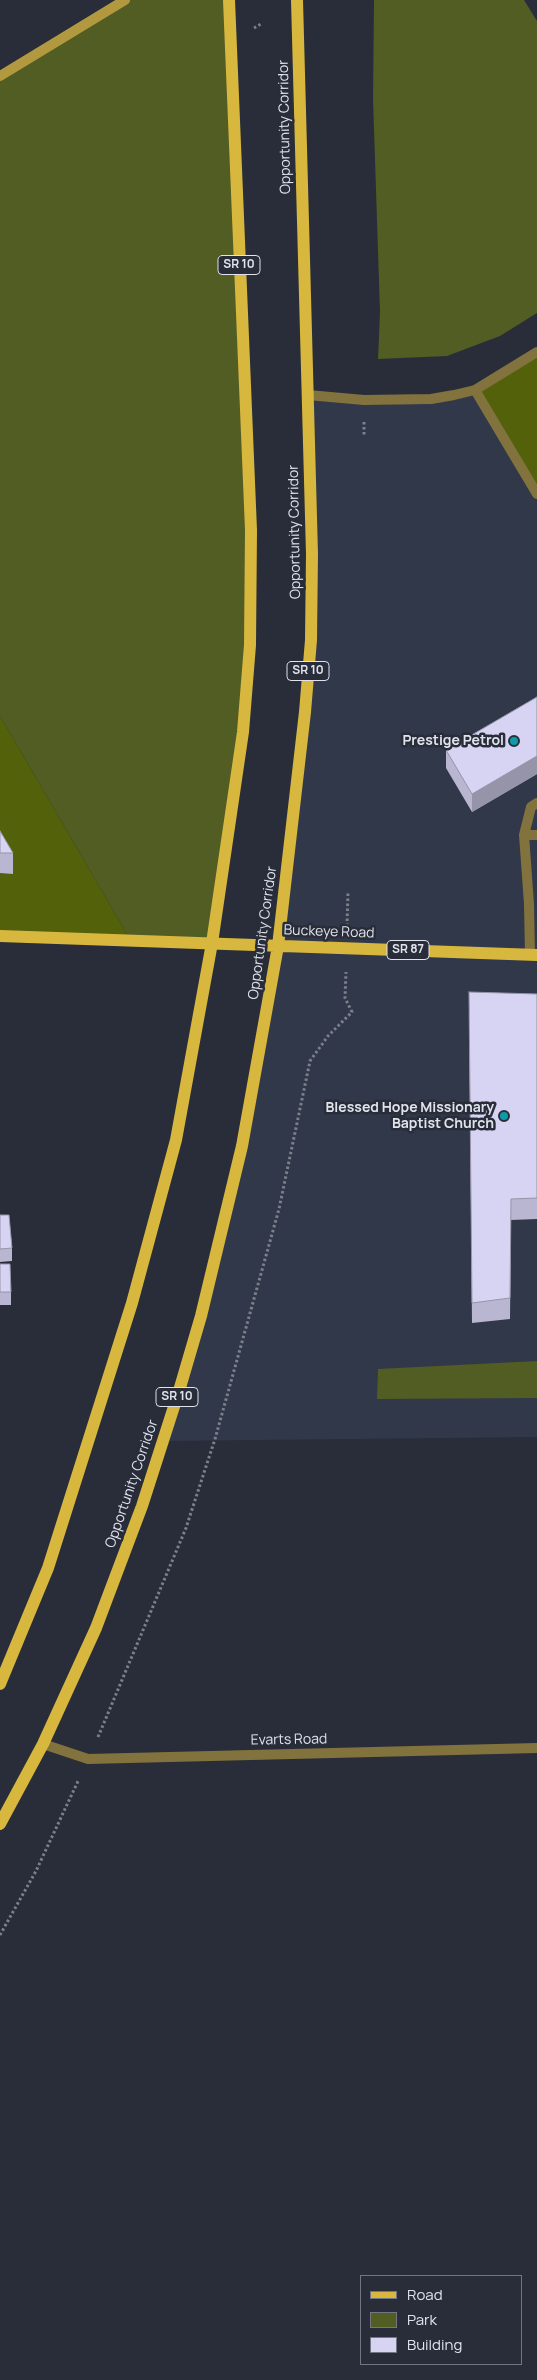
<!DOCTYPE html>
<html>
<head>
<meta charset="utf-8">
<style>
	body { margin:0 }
	#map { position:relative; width:537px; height:2380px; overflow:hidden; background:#282d39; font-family:Manrope,sans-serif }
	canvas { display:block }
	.legend { position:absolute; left:360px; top:2275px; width:162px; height:90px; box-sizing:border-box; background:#282d39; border:1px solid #727681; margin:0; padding:6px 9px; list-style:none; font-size:15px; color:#e0e3ec }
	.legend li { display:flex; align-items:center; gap:10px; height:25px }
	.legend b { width:25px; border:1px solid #727681 }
</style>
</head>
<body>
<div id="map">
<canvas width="537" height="2380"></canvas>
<ul class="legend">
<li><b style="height:6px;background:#d8b73e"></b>Road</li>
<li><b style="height:14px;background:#515d22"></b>Park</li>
<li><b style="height:14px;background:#d6d4f2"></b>Building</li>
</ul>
</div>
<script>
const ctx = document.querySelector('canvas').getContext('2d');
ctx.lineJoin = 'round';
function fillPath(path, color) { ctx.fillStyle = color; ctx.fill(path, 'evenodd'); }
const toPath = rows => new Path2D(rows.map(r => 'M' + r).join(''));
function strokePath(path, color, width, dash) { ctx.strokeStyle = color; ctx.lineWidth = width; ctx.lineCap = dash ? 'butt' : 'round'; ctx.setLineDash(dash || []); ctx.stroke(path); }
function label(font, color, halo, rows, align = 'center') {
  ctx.font = font + ' Manrope,sans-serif'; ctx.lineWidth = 5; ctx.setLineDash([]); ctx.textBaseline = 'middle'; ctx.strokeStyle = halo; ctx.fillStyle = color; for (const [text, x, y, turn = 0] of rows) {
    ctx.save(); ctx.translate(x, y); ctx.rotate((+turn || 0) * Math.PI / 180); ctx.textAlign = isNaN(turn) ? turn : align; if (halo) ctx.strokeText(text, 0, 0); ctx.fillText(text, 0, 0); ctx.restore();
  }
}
fillPath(toPath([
	[475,390,537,494,537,1437,163,1441,179,1391,261,1050,305,712,308,395,364,400]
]), '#31384a');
fillPath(toPath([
	[125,0,229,0,250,645,212,943,131,941,0,716,0,76],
	[374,0,524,0,537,21,537,313,500,336,447,356,378,359,380,312,373,99],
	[537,1361,537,1398,377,1399,378,1369]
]), '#515d22');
fillPath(toPath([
	[537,352,537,494,475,390],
	[0,716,131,941,0,936]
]), '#53610b');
strokePath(toPath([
	[254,28,261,24],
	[364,422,364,437],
	[347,926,348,892],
	[98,1737,186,1528,215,1439,279,1209,310,1061,328,1036,352,1012,345,998,346,972],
	[0,1935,36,1871,79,1779]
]), '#7c808a', 3, [2.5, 2.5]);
strokePath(toPath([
	[524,835,537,835],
	[530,955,529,904,524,835,531,807,537,803]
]), '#82733e', 10);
strokePath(toPath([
	[475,390,537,494],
	[308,395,364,400,431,399,454,395,475,390,537,352],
	[43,1744,88,1759,537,1748]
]), '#82733e', 10);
strokePath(toPath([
	[0,76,125,0]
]), '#b29940', 10);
strokePath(toPath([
	[0,936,537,955],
	[0,1684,48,1568,132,1303,176,1140,212,943,243,732,250,645,251,530,229,0],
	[0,1824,43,1744,96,1628,142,1506,179,1391,201,1316,242,1146,278,946,305,712,311,640,312,554,297,0]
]), '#d8b73e', 12);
fillPath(toPath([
	[537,697,537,774,472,812,446,768,446,750],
	[0,831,13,853,13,874,0,873],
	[537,994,537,1219,511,1220,510,1319,472,1323,469,1012],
	[0,1215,12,1248,12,1261,0,1262],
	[0,1264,11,1292,11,1305,0,1305]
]), '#b8b6d0');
fillPath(toPath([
	[537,756,537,774,472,812,472,794]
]), '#9694a9');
const building = toPath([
	[537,697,537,756,472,794,446,750,537,697],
	[0,831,13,853,0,853,0,831],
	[469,992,537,994,537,1198,511,1199,510,1298,472,1303,469,992],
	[0,1215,9,1215,12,1248,0,1249,0,1215],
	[0,1264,10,1264,11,1292,0,1292,0,1264]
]);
fillPath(building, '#d6d4f2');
strokePath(building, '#9694a9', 1);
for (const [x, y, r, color] of [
	[514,741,5,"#0f9aa8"],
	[504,1116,5,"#0f9aa8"]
]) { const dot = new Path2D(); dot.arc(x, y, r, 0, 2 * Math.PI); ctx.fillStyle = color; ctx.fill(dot); strokePath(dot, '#282d39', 2); }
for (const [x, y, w] of [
	[239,265,42],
	[308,671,42],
	[408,950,42],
	[177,1397,42]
]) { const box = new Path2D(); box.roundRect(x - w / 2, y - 9.5, w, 19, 4); ctx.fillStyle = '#282d39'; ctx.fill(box); strokePath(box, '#e0e3ec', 1); }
label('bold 12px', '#e0e3ec', null, [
	["SR 10",239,265],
	["SR 10",308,671],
	["SR 87",408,950],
	["SR 10",177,1397]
]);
label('14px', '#e0e3ec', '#282d39', [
	["Opportunity Corridor",285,127,-91],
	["Opportunity Corridor",295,532,-91],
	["Buckeye Road",329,932,2],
	["Opportunity Corridor",263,933,-82],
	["Opportunity Corridor",132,1484,-71],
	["Evarts Road",289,1740,-1]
]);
label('bold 14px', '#e0e3ec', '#282d39', [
	["Prestige Petrol",504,741],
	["Blessed Hope Missionary",494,1108],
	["Baptist Church",494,1124]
], 'right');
</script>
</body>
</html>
